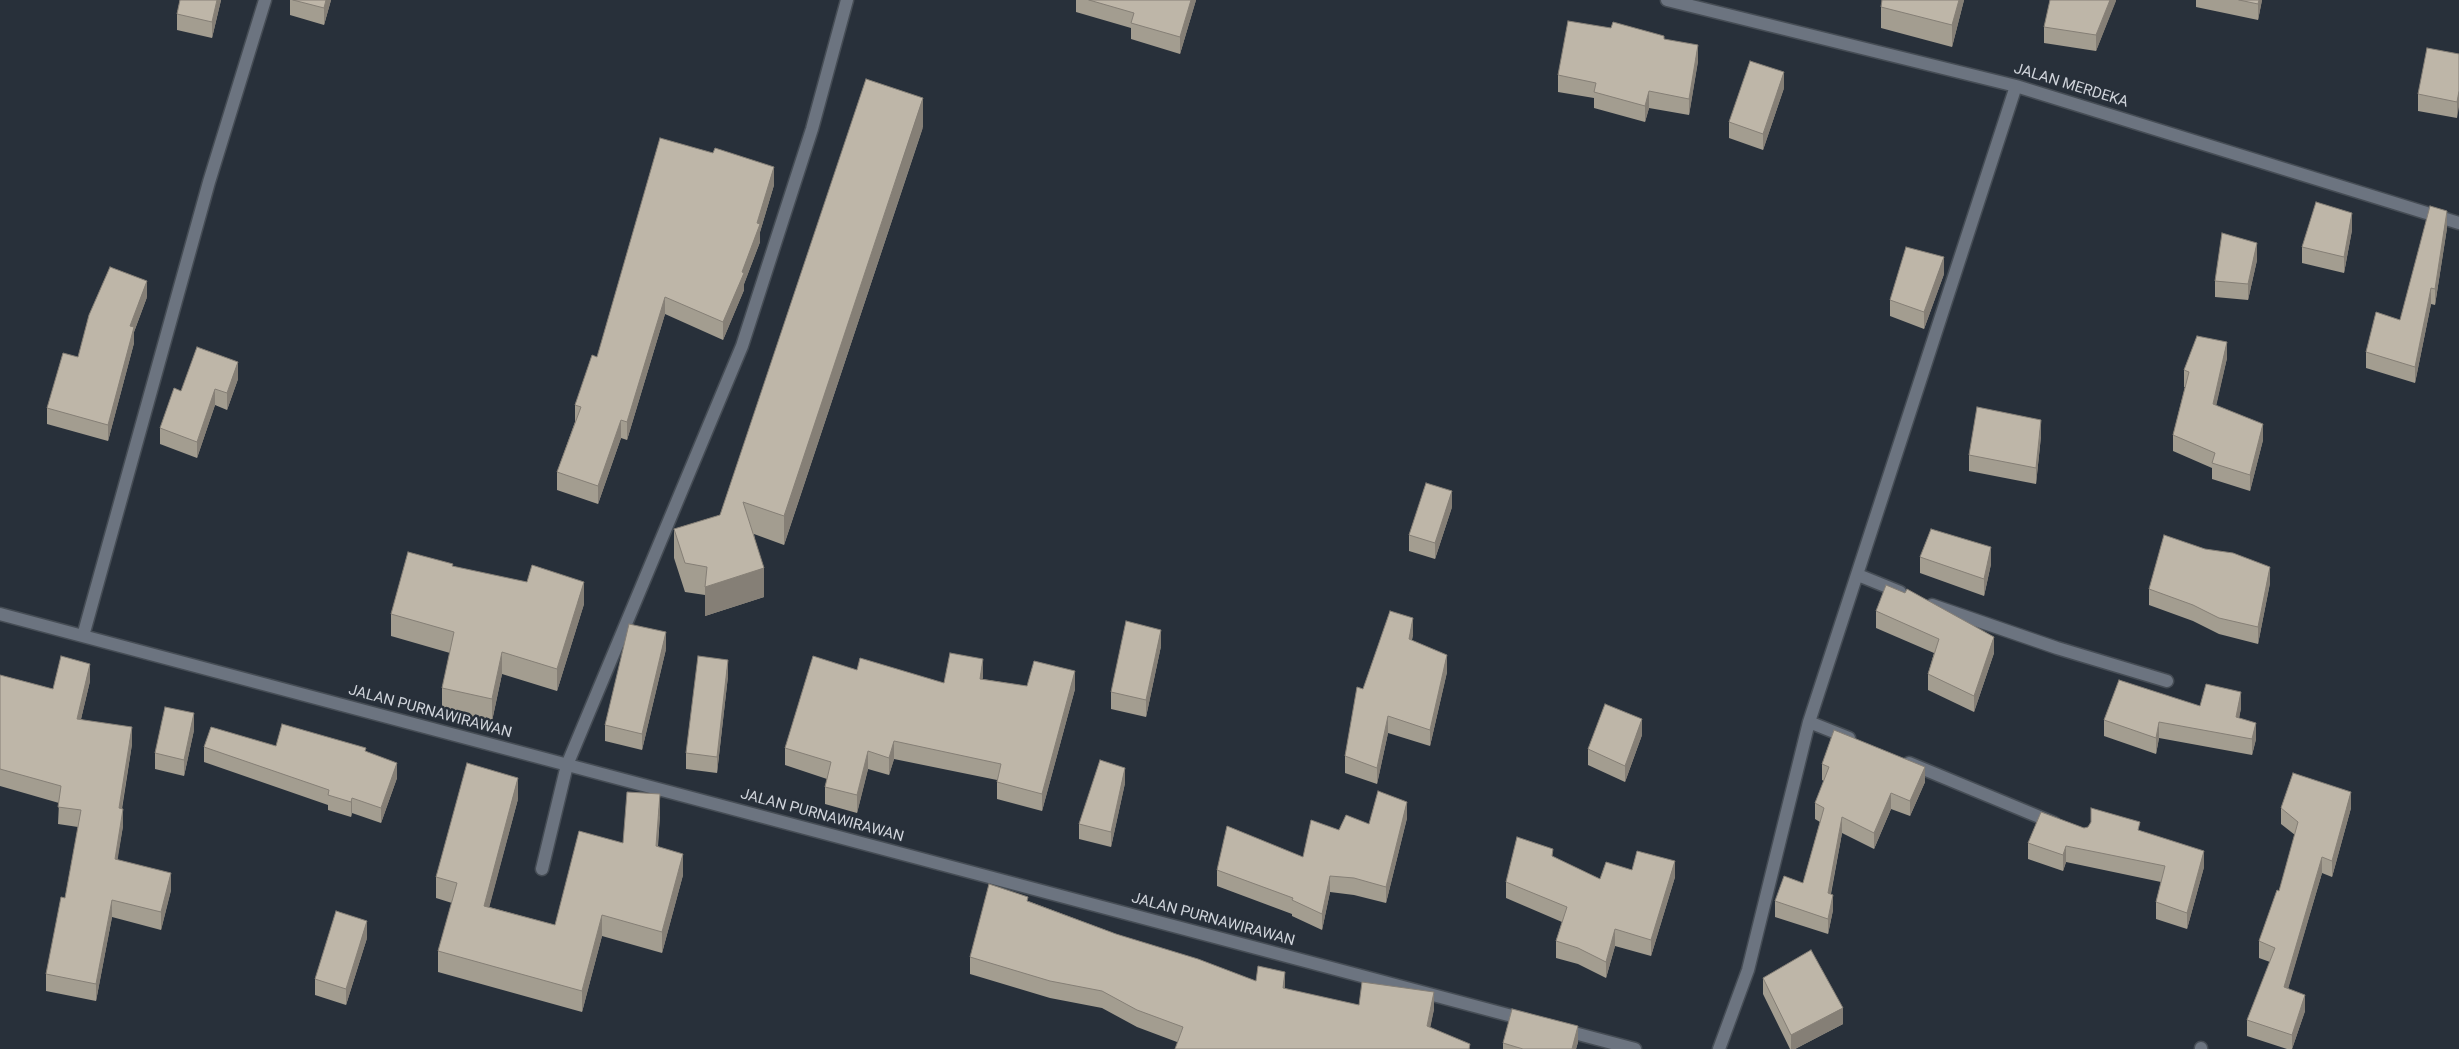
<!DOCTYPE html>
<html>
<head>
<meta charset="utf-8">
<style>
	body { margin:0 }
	canvas { display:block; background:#28303a }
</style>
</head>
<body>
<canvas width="2459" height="1049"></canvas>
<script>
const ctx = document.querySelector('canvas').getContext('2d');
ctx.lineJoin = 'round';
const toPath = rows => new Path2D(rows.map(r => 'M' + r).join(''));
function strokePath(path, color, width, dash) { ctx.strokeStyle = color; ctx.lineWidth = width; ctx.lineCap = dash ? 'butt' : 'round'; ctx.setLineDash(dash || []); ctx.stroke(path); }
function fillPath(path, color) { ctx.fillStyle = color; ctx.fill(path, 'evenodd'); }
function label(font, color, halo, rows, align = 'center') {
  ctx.font = font + ' Roboto,sans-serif'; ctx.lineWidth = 5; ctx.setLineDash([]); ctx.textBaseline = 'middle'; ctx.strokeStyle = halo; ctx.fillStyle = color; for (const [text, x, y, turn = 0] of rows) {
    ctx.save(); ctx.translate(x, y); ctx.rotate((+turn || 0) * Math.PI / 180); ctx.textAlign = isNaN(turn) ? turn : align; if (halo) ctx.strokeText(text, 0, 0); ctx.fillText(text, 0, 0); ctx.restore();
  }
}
const minor = toPath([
	[1667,0,2016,86,2459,223],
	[1858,575,1900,592],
	[1932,605,2057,648,2167,681],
	[0,614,1527,1020],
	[83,636,209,182,265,0],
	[1809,722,1849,738],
	[1909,763,2054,823],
	[542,869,567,765,742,346,812,129,847,0],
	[1563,1030,1635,1049],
	[1719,1049,1748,970,1809,722,2016,86],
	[2201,1049,2201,1048]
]);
strokePath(minor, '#464d55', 15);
strokePath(minor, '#6c7480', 12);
fillPath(toPath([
	[180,0,221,0,212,38,177,30,177,14],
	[290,0,331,0,324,25,290,15],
	[1076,0,1196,0,1180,54,1131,39,1131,28,1076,12],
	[1964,0,1952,47,1881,28,1881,7],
	[2116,0,2096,51,2044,43,2044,27],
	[2196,0,2262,0,2258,20,2196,7],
	[1664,39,1698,61,1689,115,1649,108,1645,122,1594,108,1594,98,1558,92,1558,75],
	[2459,54,2457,118,2418,111,2418,94],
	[1784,88,1763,150,1729,138,1729,122],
	[923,127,784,545,754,534,764,597,705,616,705,595,685,592,674,558,674,529,720,515],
	[713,153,774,185,760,232,760,242,744,284,744,290,723,340,665,314,627,440,621,438,598,504,557,490,557,472,575,422,575,405,597,357],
	[2447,228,2435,305,2431,304,2415,383,2366,368,2366,352,2400,320],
	[2352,230,2344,273,2302,263,2302,247],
	[2257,260,2248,300,2215,297,2215,281],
	[1944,274,1924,329,1890,316,1890,300],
	[147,297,134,332,134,343,108,441,47,424,47,408,78,357],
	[2227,358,2216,405,2263,440,2250,491,2212,479,2212,468,2173,451,2173,435,2185,387,2184,387,2184,370],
	[238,379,227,410,215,405,197,458,160,444,160,428,181,391],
	[2041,436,2036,484,1969,471,1969,455],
	[1452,507,1435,559,1409,551,1409,535],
	[1920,557,1991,564,1984,596,1920,573],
	[453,566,584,604,557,691,502,674,492,721,442,710,442,688,450,653,391,636,391,614],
	[2270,583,2258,644,2219,634,2193,621,2149,605,2149,589],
	[1876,611,1994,653,1974,712,1928,690,1928,674,1934,653,1876,628],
	[1413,634,1412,640,1447,672,1430,746,1388,733,1377,784,1345,773,1345,756,1363,689],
	[1161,646,1146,717,1111,709,1111,692],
	[666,649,642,750,605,741,605,725],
	[857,670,944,683,983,677,982,679,1027,686,1075,689,1042,811,997,799,997,780,894,759,889,775,868,769,857,813,825,804,825,787,827,779,785,765,785,748],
	[0,675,53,689,90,681,81,719,132,744,122,809,123,826,117,860,171,890,161,930,112,917,96,1001,46,991,46,974,65,898,78,827,58,824,59,803,0,786],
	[728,676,717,773,686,769,686,753],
	[2200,706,2241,708,2239,718,2256,739,2252,755,2159,738,2156,754,2104,736,2104,720],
	[194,730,184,776,155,769,155,753],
	[1642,735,1625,782,1588,765,1588,749],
	[276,746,366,751,397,778,381,823,352,813,351,817,328,810,328,805,204,762,204,747],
	[1822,764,1925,782,1910,816,1891,809,1874,849,1842,833,1831,894,1833,910,1828,934,1775,917,1775,901,1803,883,1820,822,1815,819,1815,803,1824,781,1822,780],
	[1125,783,1111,847,1079,839,1079,824],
	[518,799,489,907,555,925,660,815,658,846,683,875,662,953,602,936,582,1012,438,972,438,951,452,903,436,898,436,877],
	[2281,808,2351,808,2332,877,2322,873,2288,988,2305,1011,2292,1049,2287,1049,2247,1036,2247,1020,2270,962,2259,958,2259,941,2279,891,2295,835,2281,824],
	[1407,818,1386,903,1354,895,1330,892,1322,930,1292,916,1292,914,1217,886,1217,870,1303,857,1339,830],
	[2084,828,2140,831,2204,867,2187,929,2156,919,2156,902,2161,882,2066,862,2063,871,2028,859,2028,843],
	[1553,857,1600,879,1632,870,1675,877,1651,956,1615,946,1606,978,1578,964,1556,958,1556,941,1562,922,1506,898,1506,882],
	[1028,901,1116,934,1256,981,1285,989,1359,1005,1434,1009,1430,1027,1470,1049,1177,1042,1137,1027,1102,1008,1050,998,970,974,970,957],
	[367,938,346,1005,315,995,315,979],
	[1763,978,1843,1024,1795,1049,1790,1049,1763,994],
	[1578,1042,1576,1049,1503,1049,1503,1043]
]), '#a39d90');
fillPath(toPath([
	[217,0,221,0,212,38,212,22],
	[326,0,331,0,324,25,324,8],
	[1191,0,1196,0,1180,54,1180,37],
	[1959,0,1964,0,1952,47,1952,25],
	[2110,0,2116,0,2116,1,2096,51,2096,35],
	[2259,0,2262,0,2258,20,2258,4],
	[1698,45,1698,61,1689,115,1689,99],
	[1784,72,1784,88,1763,150,1763,134],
	[1649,91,1649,108,1645,122,1645,106],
	[2459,91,2459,107,2457,118,2457,102],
	[923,98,923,127,784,545,784,516],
	[774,167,774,185,760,232,760,242,744,284,744,290,723,340,723,322,742,272],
	[2447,211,2447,228,2435,305,2435,289],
	[2352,213,2352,230,2344,273,2344,257],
	[2257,243,2257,260,2248,300,2248,284],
	[1944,257,1944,274,1924,329,1924,312],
	[147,281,147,297,134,332,134,343,108,441,108,425,130,326],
	[2431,288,2431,304,2415,383,2415,367],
	[665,297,665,314,627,440,627,422],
	[2227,342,2227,358,2213,420,2213,404],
	[238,362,238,379,227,410,227,393],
	[215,389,215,405,197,458,197,442],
	[621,420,621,438,598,504,598,486],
	[2041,420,2041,436,2036,484,2036,468],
	[2263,424,2263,440,2250,491,2250,475],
	[1452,491,1452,507,1435,559,1435,543],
	[1991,547,1991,564,1984,596,1984,579],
	[2270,567,2270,583,2258,644,2258,627],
	[764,568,764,597,705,616,705,587],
	[584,582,584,604,557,691,557,669],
	[1413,618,1413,634,1409,655,1409,639],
	[1161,630,1161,646,1146,717,1146,700],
	[666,632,666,649,642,750,642,734],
	[1994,637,1994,653,1974,712,1974,696],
	[502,652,502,674,492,721,492,699],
	[1447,655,1447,672,1430,746,1430,730],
	[983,659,983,677,980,696,980,679],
	[728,660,728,676,717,773,717,757],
	[90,664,90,681,77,736,77,719],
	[1075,671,1075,689,1042,811,1042,794],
	[2241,692,2241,708,2236,733,2236,717],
	[194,713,194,730,184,776,184,760],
	[1388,716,1388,733,1377,784,1377,768],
	[1642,719,1642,735,1625,782,1625,766],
	[2159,722,2159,738,2156,754,2156,738],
	[2256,723,2256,739,2252,755,2252,739],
	[132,727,132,744,119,825,119,808],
	[894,741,894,759,889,775,889,758],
	[868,751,868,769,857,813,857,795],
	[397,763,397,778,381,823,381,808],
	[1925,767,1925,782,1910,816,1910,801],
	[1125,768,1125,783,1111,847,1111,832],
	[518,778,518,799,484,927,484,906],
	[2351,792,2351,808,2332,877,2332,861],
	[1891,793,1891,809,1874,849,1874,833],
	[660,794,660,815,656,867,656,846],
	[352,798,352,813,351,817,351,802],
	[1407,802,1407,818,1386,903,1386,887],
	[123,809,123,826,115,876,115,859],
	[1842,817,1842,833,1828,908,1828,893],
	[2066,846,2066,862,2063,871,2063,855],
	[2204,851,2204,867,2187,929,2187,913],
	[683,854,683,875,662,953,662,932],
	[2322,857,2322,873,2284,1003,2284,987],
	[1675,861,1675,877,1651,956,1651,940],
	[171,873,171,890,161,930,161,912],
	[1330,876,1330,892,1322,930,1322,914],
	[1833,895,1833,910,1828,934,1828,919],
	[112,900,112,917,96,1001,96,984],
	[602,915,602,936,582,1012,582,991],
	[367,921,367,938,346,1005,346,989],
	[1615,929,1615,946,1606,978,1606,962],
	[1285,972,1285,989,1283,988],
	[1434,992,1434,1009,1427,1044,1427,1026],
	[2305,995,2305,1011,2292,1049,2292,1035],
	[1843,1008,1843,1024,1795,1049,1791,1049,1791,1035],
	[1578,1026,1578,1042,1576,1049,1572,1049]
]), '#857f76');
const building = toPath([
	[180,0,217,0,212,22,177,14,180,0],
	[293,0,326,0,324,8,293,0],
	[1089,0,1191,0,1180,37,1131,23,1134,13,1089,0],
	[1882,0,1959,0,1952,25,1881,7,1882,0],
	[2050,0,2110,0,2096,35,2044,27,2050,0],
	[2239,0,2259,0,2258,4,2239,0],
	[1568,21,1611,28,1613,22,1664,36,1664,39,1698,45,1689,99,1649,91,1645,106,1594,92,1596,83,1558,75,1568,21],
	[2427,48,2459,54,2459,91,2457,102,2418,94,2427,48],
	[1750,61,1784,72,1763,134,1729,122,1750,61],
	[866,79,923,98,784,516,743,502,764,568,705,587,707,567,685,563,674,529,720,515,866,79],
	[660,138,713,153,715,148,774,167,757,223,760,224,742,272,744,273,723,322,665,297,627,422,621,420,598,486,557,472,581,407,575,405,592,355,597,357,660,138],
	[2316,202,2352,213,2344,257,2302,247,2316,202],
	[2430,206,2447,211,2435,289,2431,288,2415,367,2366,352,2376,312,2400,320,2430,206],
	[2222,233,2257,243,2248,284,2215,281,2222,233],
	[1906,247,1944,257,1924,312,1890,300,1906,247],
	[110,267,147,281,130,326,134,327,108,425,47,408,63,353,78,357,89,315,110,267],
	[2197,336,2227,342,2213,404,2263,424,2250,475,2212,463,2215,453,2173,435,2189,372,2184,370,2197,336],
	[197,347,238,362,227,393,215,389,197,442,160,428,174,388,181,391,197,347],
	[1977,407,2041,420,2036,468,1969,455,1977,407],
	[1426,483,1452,491,1435,543,1409,535,1426,483],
	[1931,529,1991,547,1984,579,1920,557,1931,529],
	[2164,535,2205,549,2233,553,2270,567,2258,627,2219,618,2193,605,2149,589,2164,535],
	[408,552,453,564,452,566,527,582,532,565,584,582,557,669,502,652,492,699,442,688,454,632,391,614,408,552],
	[1886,585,1905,593,1907,589,1994,637,1974,696,1928,674,1939,639,1876,611,1886,585],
	[1390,611,1413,618,1409,639,1447,655,1430,730,1388,716,1377,768,1345,756,1357,687,1363,689,1390,611],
	[1126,621,1161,630,1146,700,1111,692,1126,621],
	[629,624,666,632,642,734,605,725,629,624],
	[950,653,983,659,980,679,1027,686,1034,661,1075,671,1042,794,997,782,1001,764,894,741,889,758,868,751,857,795,825,787,831,762,785,748,813,656,857,670,860,658,944,683,950,653],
	[61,656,90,664,77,719,132,727,119,808,123,809,115,859,171,873,161,912,112,900,96,984,46,974,61,897,65,898,81,810,58,807,61,786,0,769,0,675,53,689,61,656],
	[698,656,728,660,717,757,686,753,698,656],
	[2119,680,2200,706,2206,684,2241,692,2236,717,2256,723,2252,739,2159,722,2156,738,2104,720,2119,680],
	[1605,704,1642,719,1625,766,1588,749,1605,704],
	[165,707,194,713,184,760,155,753,165,707],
	[282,724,366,748,365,751,397,763,381,808,352,798,351,802,328,795,329,790,204,747,211,727,276,746,282,724],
	[1834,730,1925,767,1910,801,1891,793,1874,833,1842,817,1828,893,1833,895,1828,919,1775,901,1784,876,1803,883,1824,808,1815,803,1829,767,1822,764,1834,730],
	[1100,760,1125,768,1111,832,1079,824,1100,760],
	[467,763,518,778,484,906,555,925,579,831,623,843,627,792,660,794,656,846,683,854,662,932,602,915,582,991,438,951,457,883,436,877,467,763],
	[2293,773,2351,792,2332,861,2322,857,2284,987,2305,995,2292,1035,2247,1020,2275,948,2259,941,2277,890,2279,891,2298,822,2281,808,2293,773],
	[1378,791,1407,802,1386,887,1354,878,1330,876,1322,914,1292,900,1293,898,1217,870,1227,826,1303,857,1311,820,1339,830,1346,815,1369,824,1378,791],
	[2091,808,2140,822,2138,830,2204,851,2187,913,2156,902,2165,866,2066,846,2063,855,2028,843,2041,812,2084,828,2088,827,2091,822,2091,808],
	[1517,837,1553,849,1552,856,1600,879,1606,862,1632,870,1637,851,1675,861,1651,940,1615,929,1606,962,1578,948,1556,941,1567,907,1506,882,1517,837],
	[989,884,1028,897,1027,901,1116,934,1198,959,1256,981,1258,966,1285,972,1283,988,1359,1005,1362,982,1434,992,1427,1026,1470,1044,1469,1049,1175,1049,1183,1027,1137,1010,1102,991,1050,981,970,957,989,884],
	[336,911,367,921,346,989,315,979,336,911],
	[1811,950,1843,1008,1791,1035,1763,978,1811,950],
	[1512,1009,1578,1026,1572,1049,1523,1049,1503,1043,1512,1009]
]);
fillPath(building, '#beb6a8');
strokePath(building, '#857f76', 1);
label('15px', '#d0d4db', '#28303a', [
	["JALAN MERDEKA",2071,86,17],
	["JALAN PURNAWIRAWAN",430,712,15],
	["JALAN PURNAWIRAWAN",822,816,15],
	["JALAN PURNAWIRAWAN",1213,920,15]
]);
</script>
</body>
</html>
